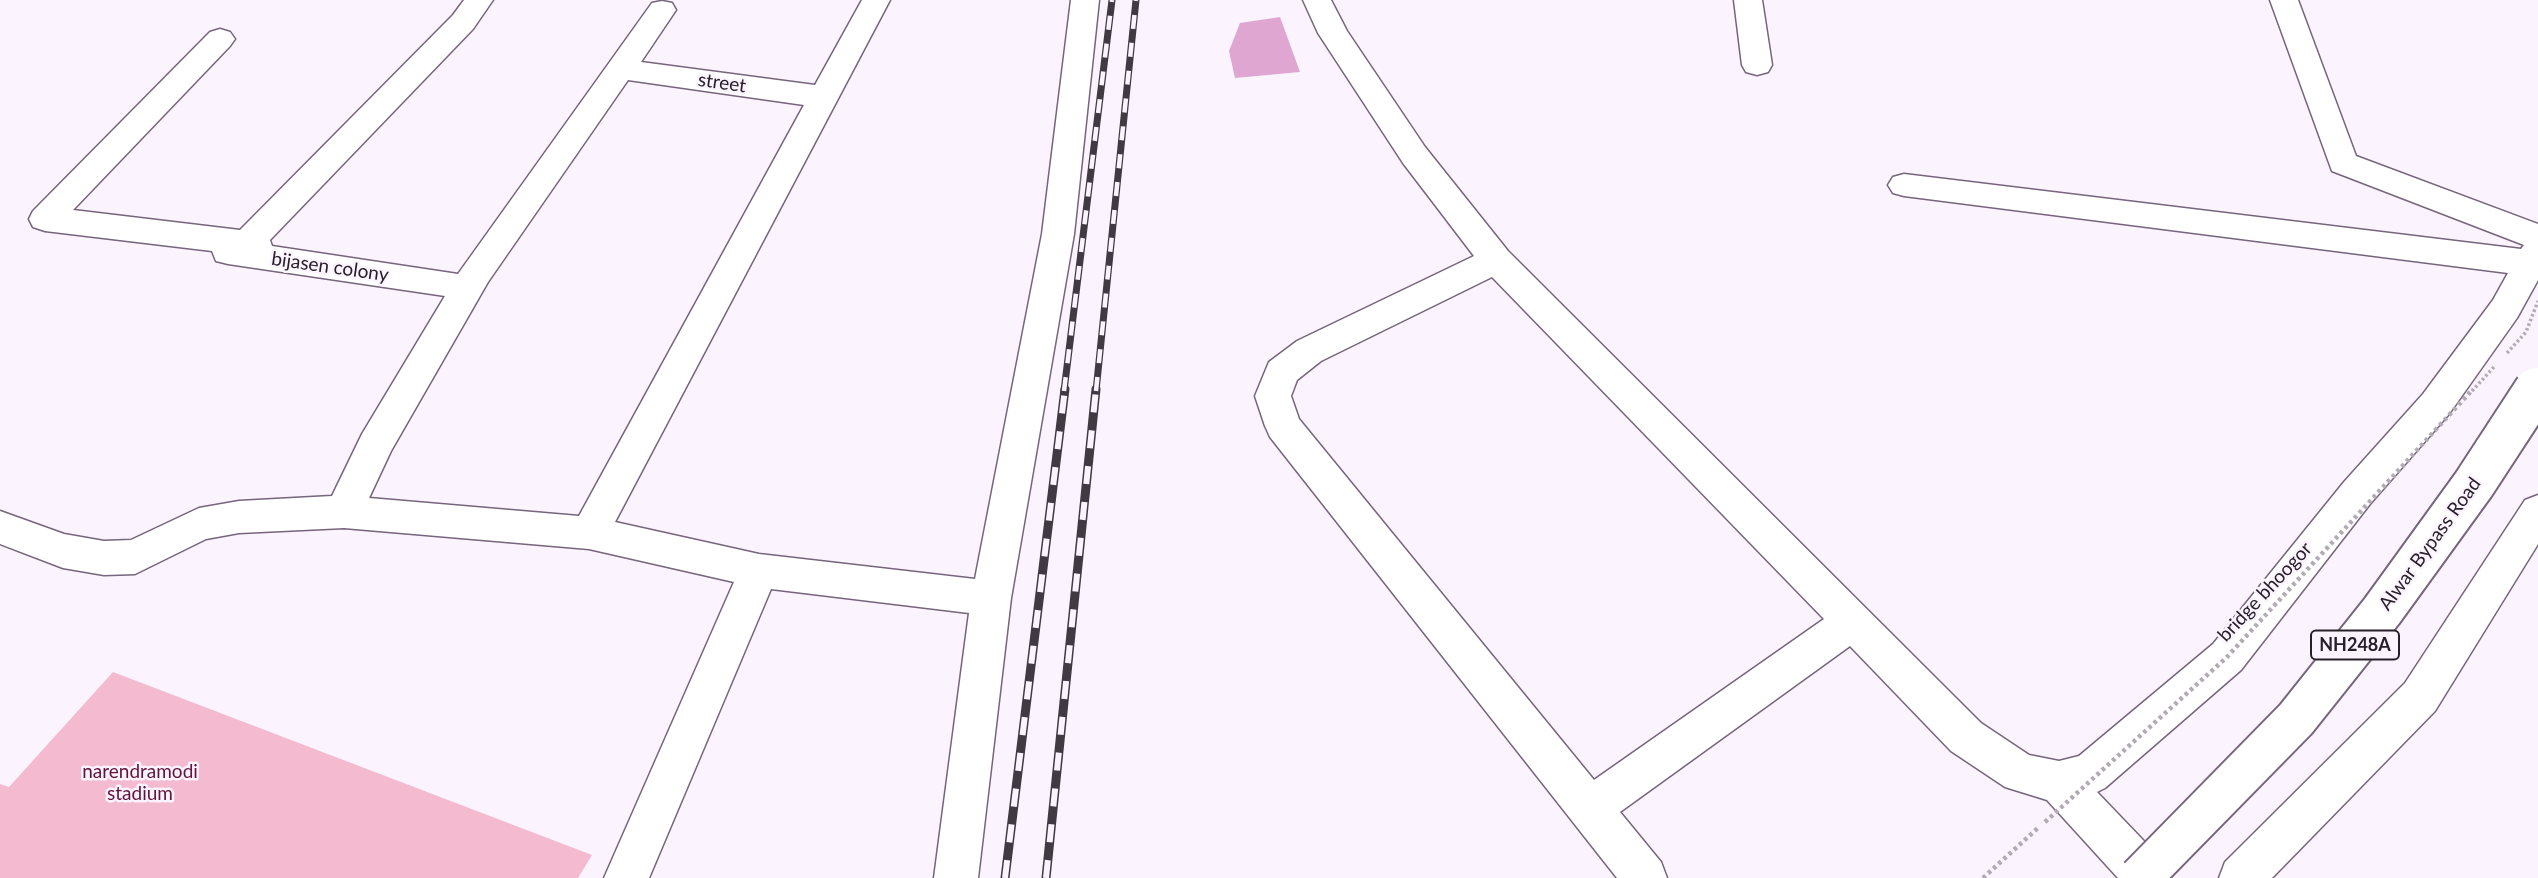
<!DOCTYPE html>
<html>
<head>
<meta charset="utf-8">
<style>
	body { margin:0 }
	canvas { display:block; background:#fbf3fd }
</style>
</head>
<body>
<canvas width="2538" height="878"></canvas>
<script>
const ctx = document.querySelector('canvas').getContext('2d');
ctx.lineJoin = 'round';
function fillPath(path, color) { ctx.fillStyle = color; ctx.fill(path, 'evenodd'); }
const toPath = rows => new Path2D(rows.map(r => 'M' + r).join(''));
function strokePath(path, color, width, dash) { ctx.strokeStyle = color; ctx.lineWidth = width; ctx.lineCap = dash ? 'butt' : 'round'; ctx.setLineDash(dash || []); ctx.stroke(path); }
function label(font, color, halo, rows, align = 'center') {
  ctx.font = font + ' Lato,sans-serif'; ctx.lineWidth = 5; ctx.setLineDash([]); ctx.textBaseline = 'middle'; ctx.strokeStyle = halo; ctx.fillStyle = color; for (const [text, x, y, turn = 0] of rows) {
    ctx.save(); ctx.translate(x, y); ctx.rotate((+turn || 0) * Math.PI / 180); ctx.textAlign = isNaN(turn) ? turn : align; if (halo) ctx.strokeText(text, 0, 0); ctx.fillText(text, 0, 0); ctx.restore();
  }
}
fillPath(toPath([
	[113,672,592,855,578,878,0,878,0,784,9,787]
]), '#f3bad0');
fillPath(toPath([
	[1280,17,1300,72,1235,78,1229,51,1240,23]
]), '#e0a6d2');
const street = toPath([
	[464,0,493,0,473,29,270,240,272,246,458,274,652,3,662,1,672,3,676,10,641,62,815,85,862,0,890,0,615,522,759,554,975,579,1042,234,1071,0,1099,0,1074,234,1011,598,978,878,934,878,969,613,771,589,649,878,604,878,734,582,589,549,344,528,239,533,206,539,135,574,104,575,63,568,0,544,0,511,64,534,104,541,131,540,199,508,239,501,332,496,362,434,445,296,228,264,216,261,212,251,45,231,33,227,29,219,33,211,210,32,220,29,230,32,235,39,230,46,73,210,240,230,453,15,464,0],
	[628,80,804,105,579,516,369,498,391,451,488,282,628,80],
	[1303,0,1331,0,1347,31,1425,147,1508,251,1981,723,2029,755,2059,761,2079,756,2213,644,2344,482,2423,394,2493,300,2508,273,1904,196,1893,193,1888,185,1893,177,1904,174,2521,249,2524,245,2332,171,2270,0,2298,0,2356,156,2538,224,2538,280,2517,318,2449,414,2370,504,2241,670,2105,788,2097,792,2164,862,2170,878,2118,878,2047,800,2005,787,1951,751,1850,646,1620,812,1661,862,1667,878,1617,878,1270,437,1265,426,1255,396,1269,362,1297,341,1474,256,1403,163,1318,33,1303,0],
	[1492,277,1824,619,1594,780,1299,419,1291,396,1297,380,1321,361,1492,277],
	[1734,0,1762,0,1772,65,1768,72,1757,75,1746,72,1742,65,1734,0],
	[2538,495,2538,544,2435,711,2272,878,2219,878,2225,862,2405,683,2525,500,2538,495]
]);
strokePath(street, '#76657c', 3);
strokePath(toPath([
	[1983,878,2039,827]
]), '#b2abb4', 4.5, [3.5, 3.5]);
fillPath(street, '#fff');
const railFar1 = toPath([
	[1064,391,1112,0],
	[1096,391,1136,0]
]);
const rail = toPath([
	[1005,878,1065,389],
	[1046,878,1096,389]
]);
strokePath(railFar1, '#413a43', 7);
strokePath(rail, '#413a43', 9);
strokePath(railFar1, '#fbf3fd', 4.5, [14]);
strokePath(rail, '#fbf3fd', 6, [18]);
const highwayBridgeFar1 = toPath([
	[2535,391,2538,386]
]);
const highwayBridge = toPath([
	[2140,878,2296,719,2382,611,2474,484,2536,389]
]);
strokePath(highwayBridgeFar1, '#76657c', 36, []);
strokePath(highwayBridge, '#76657c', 46, []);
strokePath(toPath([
	[2507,353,2526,332,2538,301],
	[2472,391,2494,367]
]), '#b2abb4', 3.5, [2.5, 2.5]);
strokePath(toPath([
	[2045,822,2227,657,2473,389]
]), '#b2abb4', 4.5, [3.5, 3.5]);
strokePath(highwayBridgeFar1, '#fff', 33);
strokePath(highwayBridge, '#fff', 42);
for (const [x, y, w] of [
	[2355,645,88]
]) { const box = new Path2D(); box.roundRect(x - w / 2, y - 14.5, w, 29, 5); ctx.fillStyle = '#fbf3fd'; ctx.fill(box); strokePath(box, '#272029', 2); }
label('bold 18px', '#272029', null, [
	["NH248A",2355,645]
]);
label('19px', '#272029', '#fbf3fd', [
	["street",722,83,8],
	["bijasen colony",330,267,8],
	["Alwar Bypass Road",2430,544,-54],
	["bridge bhoogor",2265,592,-47]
]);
label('19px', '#62123c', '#fbf3fd', [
	["narendramodi",140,772],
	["stadium",140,794]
]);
</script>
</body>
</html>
